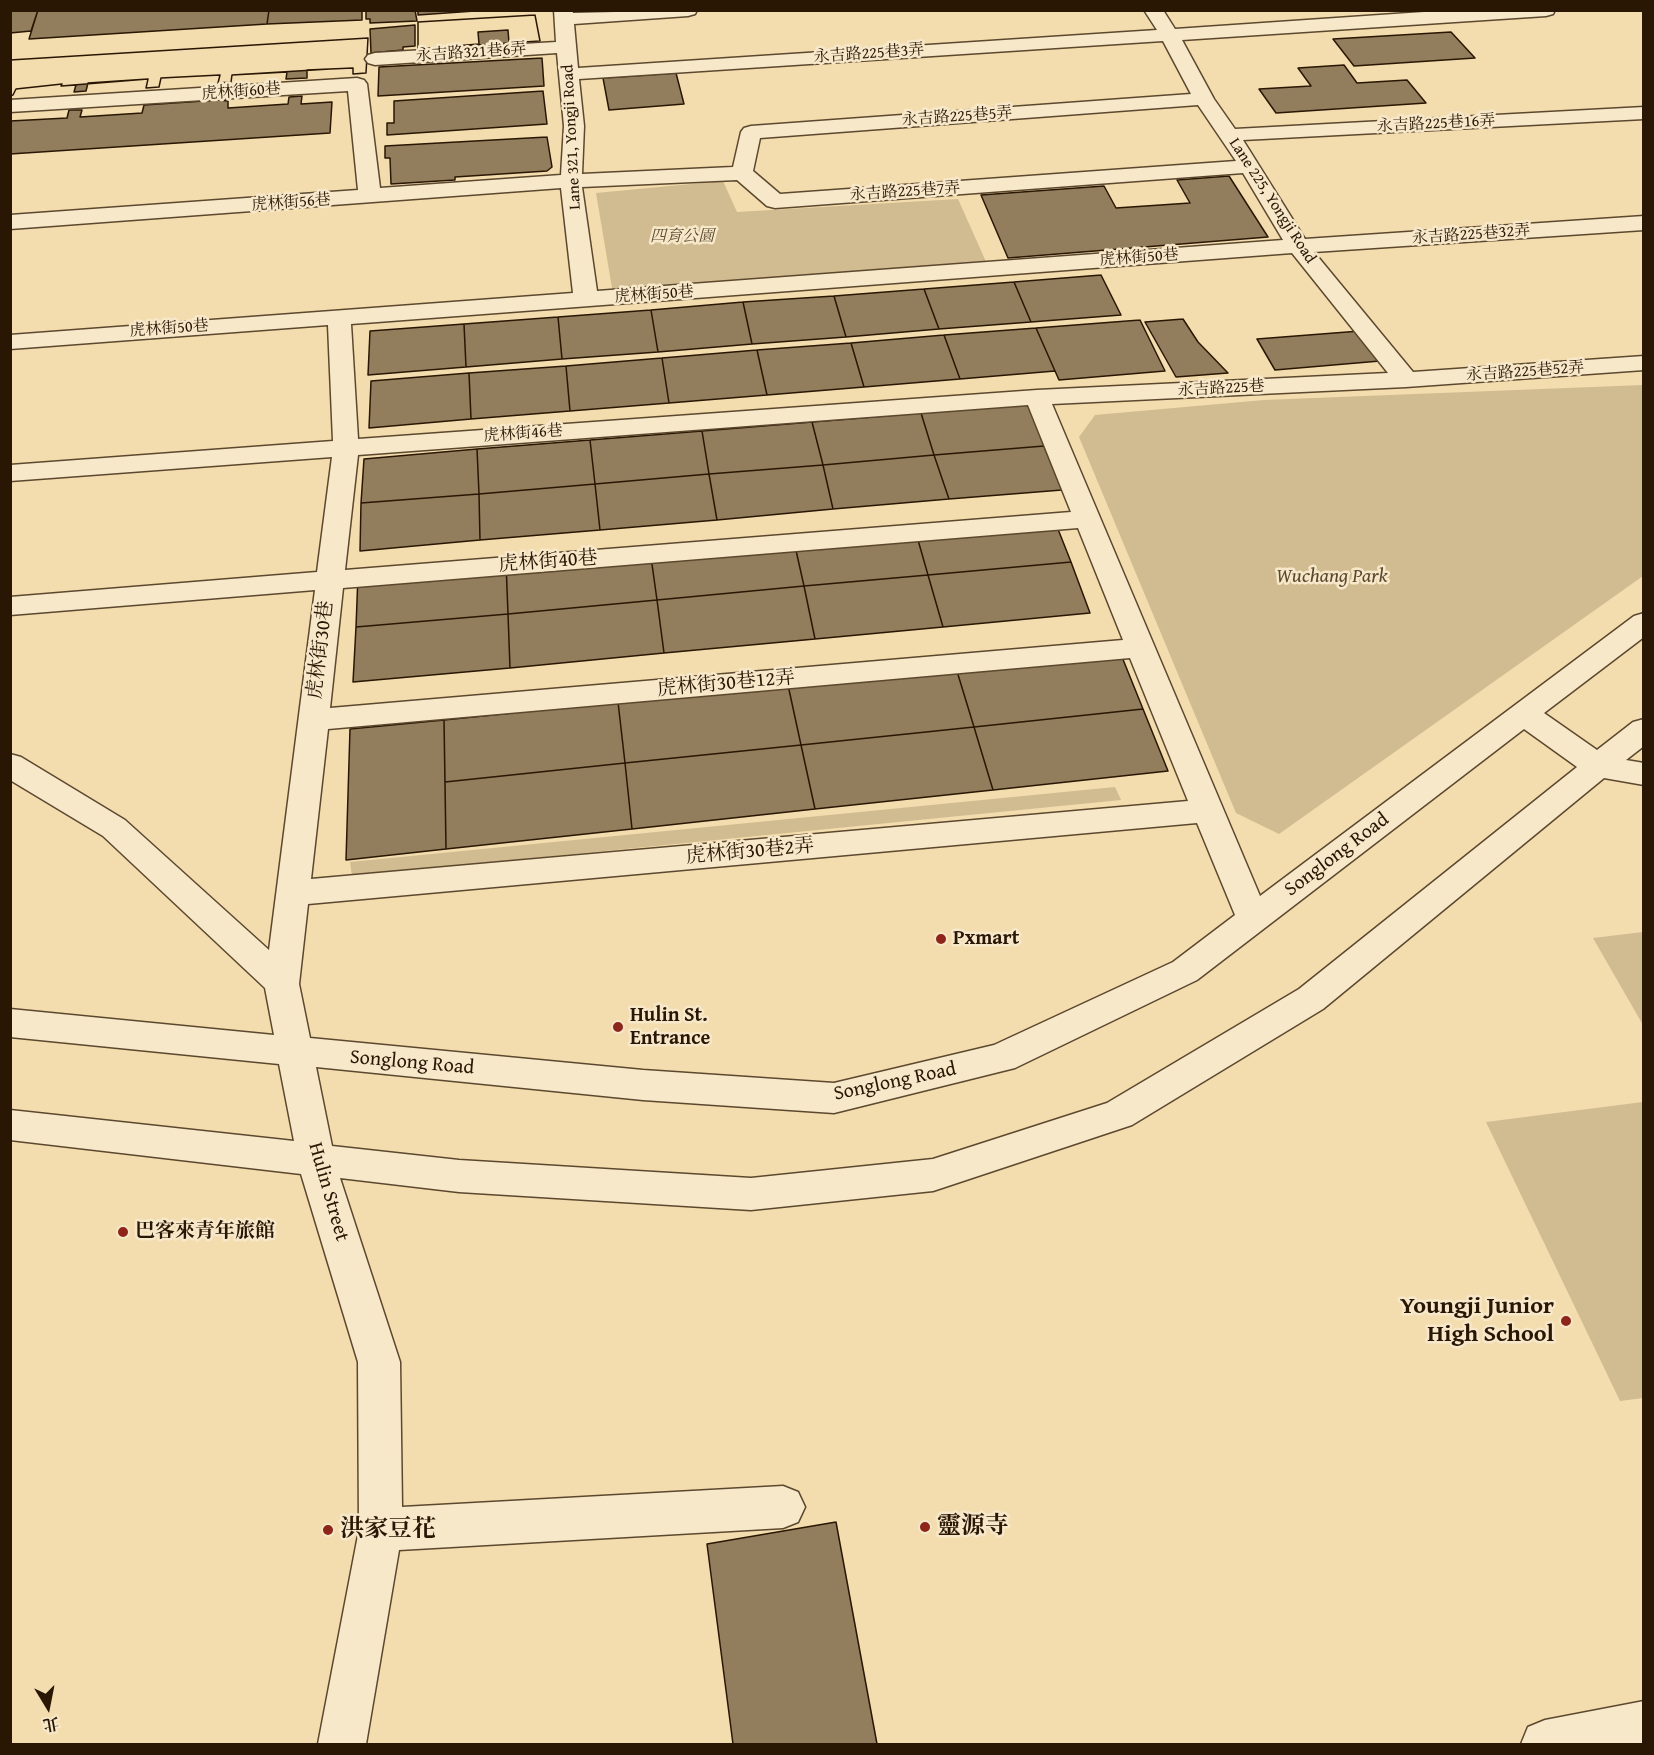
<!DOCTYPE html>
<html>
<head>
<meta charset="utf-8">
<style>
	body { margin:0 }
	#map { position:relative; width:1654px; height:1755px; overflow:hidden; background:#f3dcad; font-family:"Gentium Book Plus","Noto Serif TC",serif }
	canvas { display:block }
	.frame { position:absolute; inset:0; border:12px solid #291704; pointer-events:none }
	.north { position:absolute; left:18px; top:1677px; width:60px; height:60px; -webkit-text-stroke:4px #f7e8ca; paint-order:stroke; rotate:170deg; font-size:16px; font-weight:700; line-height:24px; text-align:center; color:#291704 }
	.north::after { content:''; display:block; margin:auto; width:21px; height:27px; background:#291704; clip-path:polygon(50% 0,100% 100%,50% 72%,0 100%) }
</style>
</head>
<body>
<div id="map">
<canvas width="1654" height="1755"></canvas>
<div class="frame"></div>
<div class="north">北</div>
</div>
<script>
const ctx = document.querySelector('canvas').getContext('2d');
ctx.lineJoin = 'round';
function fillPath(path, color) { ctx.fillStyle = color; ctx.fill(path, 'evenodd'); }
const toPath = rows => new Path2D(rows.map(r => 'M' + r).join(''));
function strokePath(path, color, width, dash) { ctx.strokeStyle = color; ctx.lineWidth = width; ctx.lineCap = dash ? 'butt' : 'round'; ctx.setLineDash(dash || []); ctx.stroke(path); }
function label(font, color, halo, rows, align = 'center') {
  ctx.font = font + ' "Gentium Book Plus","Noto Serif TC",serif'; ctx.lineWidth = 5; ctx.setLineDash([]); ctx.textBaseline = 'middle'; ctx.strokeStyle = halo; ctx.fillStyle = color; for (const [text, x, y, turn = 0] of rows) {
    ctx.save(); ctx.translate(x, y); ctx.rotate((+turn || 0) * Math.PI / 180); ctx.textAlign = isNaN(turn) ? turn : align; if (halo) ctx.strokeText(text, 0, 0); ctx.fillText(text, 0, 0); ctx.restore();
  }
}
fillPath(toPath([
	[723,181,737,212,958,199,987,264,613,294,596,193],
	[1643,385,1643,576,1279,834,1236,813,1079,437,1095,415,1264,400],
	[1115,787,1121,800,352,876,350,862],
	[1643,932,1644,932,1643,1025,1593,938],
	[1643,1102,1643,1398,1620,1401,1486,1122]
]), '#d1bb90');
const building = toPath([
	[10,10,38,10,31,31,10,33,10,10],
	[38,10,269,10,267,24,29,39,38,10],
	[269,10,362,10,362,20,267,24,269,10],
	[366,10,415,10,417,21,370,23,370,19,366,19,366,10],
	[418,10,489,10,418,15,418,10],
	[535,15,540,41,509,43,508,30,478,32,479,44,418,49,418,22,535,15],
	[535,15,540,41,418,49,418,22,535,15],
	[415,25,415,46,403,47,403,50,371,53,370,29,415,25],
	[1451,32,1475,58,1354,66,1333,39,1451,32],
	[368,38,366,73,353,74,353,68,330,69,232,75,231,82,218,83,220,75,161,78,159,87,146,88,148,79,61,86,62,84,16,89,13,95,10,96,10,60,368,38],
	[368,38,366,73,353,74,353,68,307,70,307,78,286,79,287,72,232,75,231,82,218,83,220,75,161,78,159,87,146,88,148,79,88,83,86,91,74,92,76,85,61,86,62,84,16,89,13,95,10,96,10,60,368,38],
	[542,58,544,86,378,96,379,67,542,58],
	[1344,65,1357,83,1407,80,1426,103,1276,113,1259,89,1311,86,1298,68,1344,65],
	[676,73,684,104,609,110,603,78,676,73],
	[543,91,547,124,387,135,387,123,394,123,394,101,543,91],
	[302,96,301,104,332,102,330,133,10,154,10,121,67,118,69,110,82,110,80,117,142,113,144,105,218,100,228,101,228,108,288,104,289,97,302,96],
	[547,137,552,167,547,171,455,177,455,180,391,184,390,158,385,158,385,146,547,137],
	[1229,176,1268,237,1008,258,981,195,1104,186,1116,208,1190,203,1177,180,1229,176],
	[1101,275,1121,315,1031,322,1014,282,1101,275],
	[1014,282,1031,322,939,329,924,289,1014,282],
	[924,289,939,329,846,337,834,296,924,289],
	[834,296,846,337,752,344,743,302,834,296],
	[743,302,752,344,658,352,651,310,743,302],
	[651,310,658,352,562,359,558,317,651,310],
	[558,317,562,359,466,367,464,324,558,317],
	[1183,319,1198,342,1228,373,1176,377,1145,322,1183,319],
	[1140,320,1165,371,1059,380,1036,328,1140,320],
	[464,324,466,367,368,375,370,331,464,324],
	[1036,328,1055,371,960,379,944,335,1036,328],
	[1360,331,1380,361,1275,370,1257,339,1360,331],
	[944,335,960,379,864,387,851,343,944,335],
	[851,343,864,387,767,395,757,350,851,343],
	[757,350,767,395,669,403,662,358,757,350],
	[662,358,669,403,570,411,566,366,662,358],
	[566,366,570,411,471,419,469,373,566,366],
	[469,373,471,419,369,428,371,381,469,373],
	[1028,404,1044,446,934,455,921,413,1028,404],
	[921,413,934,455,823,465,812,422,921,413],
	[812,422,823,465,709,474,702,431,812,422],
	[702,431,709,474,595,484,590,440,702,431],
	[590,440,595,484,479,494,477,449,590,440],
	[1044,446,1062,490,949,499,934,455,1044,446],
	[477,449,479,494,361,503,364,459,477,449],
	[934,455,949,499,833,509,823,465,934,455],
	[823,465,833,509,717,520,709,474,823,465],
	[709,474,717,520,600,530,595,484,709,474],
	[595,484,600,530,480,540,479,494,595,484],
	[479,494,480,540,360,551,361,503,479,494],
	[1052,514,1071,562,928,575,914,526,1052,514],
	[914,526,928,575,804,586,793,537,914,526],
	[793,537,804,586,657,600,650,550,793,537],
	[650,550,657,600,508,614,506,563,650,550],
	[1071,562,1090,613,943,627,928,575,1071,562],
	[506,563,508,614,356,627,358,575,506,563],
	[928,575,943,627,815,639,804,586,928,575],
	[804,586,815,639,664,653,657,600,804,586],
	[657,600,664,653,510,668,508,614,657,600],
	[508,614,510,668,353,682,356,627,508,614],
	[1120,652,1143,709,974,727,956,668,1120,652],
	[956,668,974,727,801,745,788,685,956,668],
	[788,685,801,745,625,763,618,702,788,685],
	[618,702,625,763,445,782,444,720,618,702],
	[1143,709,1168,771,993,790,974,727,1143,709],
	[444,720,446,849,346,860,350,729,444,720],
	[974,727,993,790,815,809,801,745,974,727],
	[801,745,815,809,632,829,625,763,801,745],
	[625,763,632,829,446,849,445,782,625,763],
	[836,1522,877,1744,733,1744,707,1544,836,1522]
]);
fillPath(building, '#927d5c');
strokePath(building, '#291704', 1.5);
const minor = toPath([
	[554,10,572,10,573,13,697,10,695,14,688,16,574,24,578,68,1157,30,1144,10,1163,10,1175,29,1453,10,1555,10,1553,14,1546,16,1182,40,1214,99,1235,129,1644,107,1644,119,1243,140,1305,239,1644,216,1644,230,1314,252,1413,372,1644,356,1644,370,1406,387,1052,404,1260,896,1634,616,1644,613,1644,637,1544,713,1597,750,1633,722,1644,719,1644,746,1626,760,1644,763,1644,785,1604,778,1323,1009,1132,1125,933,1191,751,1210,459,1192,340,1178,400,1362,402,1507,783,1486,798,1492,805,1507,798,1522,783,1528,399,1550,366,1744,318,1744,359,1530,358,1362,301,1174,10,1140,10,1110,294,1141,279,1064,10,1037,10,1009,274,1035,265,988,103,836,10,780,10,754,21,757,125,820,269,950,315,590,10,615,10,597,317,572,332,457,10,481,10,465,333,441,328,325,10,349,10,335,573,293,561,188,10,229,10,215,358,190,348,91,10,112,10,100,357,78,364,80,367,84,380,188,561,175,564,126,557,53,375,65,368,63,365,59,368,55,375,53,556,42,554,10],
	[1163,41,1191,94,751,126,744,128,741,132,733,167,582,174,584,126,579,79,1163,41],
	[1198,105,1236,161,780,194,753,171,760,138,1198,105],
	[1243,173,1283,240,597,291,582,187,737,180,767,206,775,208,1243,173],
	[1292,253,1388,373,1037,390,358,439,351,324,1292,253],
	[1028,405,1071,512,345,570,358,455,1028,405],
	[1078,528,1123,640,330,708,343,588,1078,528],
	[1130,658,1188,801,311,879,328,729,1130,658],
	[1524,729,1577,767,1299,989,1107,1103,933,1159,751,1178,459,1160,332,1146,316,1067,643,1100,834,1113,1015,1068,1197,980,1524,729],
	[1197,823,1235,915,1173,962,994,1045,834,1083,643,1070,310,1038,299,984,308,904,1197,823],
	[1644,1701,1644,1744,1521,1744,1528,1727,1545,1720,1644,1701]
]);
strokePath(minor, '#5c482e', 3);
fillPath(minor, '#f7e8ca');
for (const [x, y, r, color] of [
	[941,939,6,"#8f2418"],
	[618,1027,6,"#8f2418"],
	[123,1232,6,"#8f2418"],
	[1566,1321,6,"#8f2418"],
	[925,1527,6,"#8f2418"],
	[328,1530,6,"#8f2418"]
]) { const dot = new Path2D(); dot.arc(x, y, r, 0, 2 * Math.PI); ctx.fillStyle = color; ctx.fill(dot); strokePath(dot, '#f7e8ca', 2); }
label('16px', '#291704', '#f7e8ca', [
	["永吉路321巷6弄",471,53,-4],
	["永吉路225巷3弄",869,54,-4],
	["虎林街60巷",241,92,-4],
	["永吉路225巷5弄",957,117,-4],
	["永吉路225巷16弄",1436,124,-3],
	["Lane 321, Yongji Road",572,137,-93],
	["永吉路225巷7弄",905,192,-4],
	["Lane 225, Yongji Road",1272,201,57],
	["虎林街56巷",291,203,-4],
	["永吉路225巷32弄",1471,235,-4],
	["虎林街50巷",1139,258,-4],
	["虎林街50巷",654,295,-4],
	["虎林街50巷",169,329,-4],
	["永吉路225巷52弄",1525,372,-4],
	["永吉路225巷",1221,389,-3],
	["虎林街46巷",523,434,-4]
]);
label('italic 16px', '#5b482e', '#f7e8ca', [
	["四育公園",682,237]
]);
label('20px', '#291704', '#f7e8ca', [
	["虎林街40巷",548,562,-4],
	["虎林街30巷",321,650,-83],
	["虎林街30巷12弄",726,684,-5],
	["虎林街30巷2弄",750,852,-5],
	["Songlong Road",1337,855,-37],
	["Songlong Road",412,1063,5],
	["Songlong Road",895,1082,-12],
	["Hulin Street",328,1192,74]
]);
label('italic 20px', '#5b482e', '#f7e8ca', [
	["Wuchang Park",1332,577]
]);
label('bold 20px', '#291704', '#f7e8ca', [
	["Pxmart",953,939],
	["Hulin St.",630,1016],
	["Entrance",630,1039],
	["巴客來青年旅館",135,1232]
], 'left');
label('bold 24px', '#291704', '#f7e8ca', [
	["Youngji Junior",1554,1307,"right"],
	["High School",1554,1335,"right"],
	["靈源寺",937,1527],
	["洪家豆花",340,1530]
], 'left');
</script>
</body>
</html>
